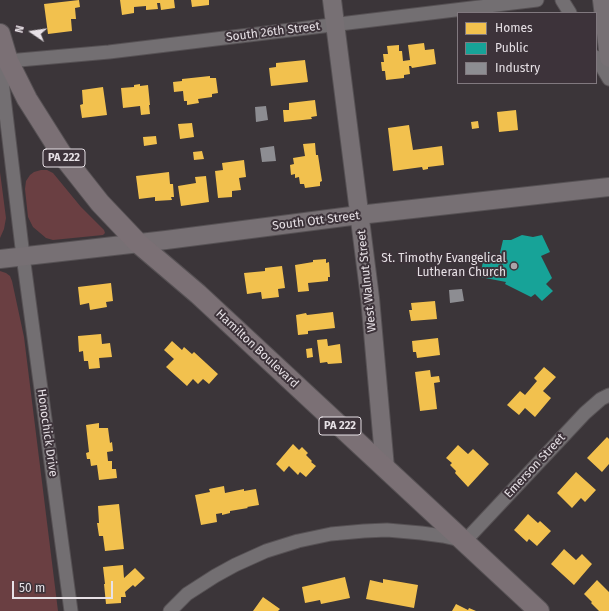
<!DOCTYPE html>
<html>
<head>
<meta charset="utf-8">
<style>
	body { margin:0 }
	#map { position:relative; width:609px; height:611px; overflow:hidden; background:#3b3539; font-family:"Fira Sans",sans-serif }
	canvas { display:block }
	.legend { position:absolute; left:457px; top:12px; width:140px; height:72px; box-sizing:border-box; background:#3d333a; border:1px solid #81797f; margin:0; padding:5px 7px; list-style:none; font-size:12px; color:#e7e1e6 }
	.legend li { display:flex; align-items:center; gap:8px; height:20px }
	.legend b { width:20px; border:1px solid #81797f }
	.north { position:absolute; left:12px; top:12px; width:40px; height:40px; -webkit-text-stroke:3px #3d333a; paint-order:stroke; rotate:283deg; font-size:11px; font-weight:700; line-height:16px; text-align:center; color:#e7e1e6 }
	.north::after { content:''; display:block; margin:auto; width:14px; height:18px; background:#e7e1e6; clip-path:polygon(50% 0,100% 100%,50% 72%,0 100%) }
	.scale { position:absolute; left:12px; top:581px; width:101px; height:18px; box-sizing:border-box; border:2px solid #e7e1e6; border-top:0; padding-left:5px; font-size:12px; line-height:14px; white-space:nowrap; color:#e7e1e6; -webkit-text-stroke:3px #3d333a; paint-order:stroke }
</style>
</head>
<body>
<div id="map">
<canvas width="609" height="611"></canvas>
<ul class="legend">
<li><b style="height:11px;background:#f2c14e"></b>Homes</li>
<li><b style="height:11px;background:#17a398"></b>Public</li>
<li><b style="height:11px;background:#8d8d92"></b>Industry</li>
</ul>
<div class="north">N</div>
<div class="scale">50 m</div>
</div>
<script>
const ctx = document.querySelector('canvas').getContext('2d');
ctx.lineJoin = 'round';
function fillPath(path, color) { ctx.fillStyle = color; ctx.fill(path, 'evenodd'); }
const toPath = rows => new Path2D(rows.map(r => 'M' + r).join(''));
function strokePath(path, color, width, dash) { ctx.strokeStyle = color; ctx.lineWidth = width; ctx.lineCap = dash ? 'butt' : 'round'; ctx.setLineDash(dash || []); ctx.stroke(path); }
function label(font, color, halo, rows, align = 'center') {
  ctx.font = font + ' "Fira Sans",sans-serif'; ctx.lineWidth = 4; ctx.setLineDash([]); ctx.textBaseline = 'middle'; ctx.strokeStyle = halo; ctx.fillStyle = color; for (const [text, x, y, turn = 0] of rows) {
    ctx.save(); ctx.translate(x, y); ctx.rotate((+turn || 0) * Math.PI / 180); ctx.textAlign = isNaN(turn) ? turn : align; if (halo) ctx.strokeText(text, 0, 0); ctx.fillText(text, 0, 0); ctx.restore();
  }
}
fillPath(toPath([
	[41,170,47,170,53,173,81,207,104,230,105,233,103,235,53,240,46,238,33,227,28,217,25,189,26,181,30,175,34,172],
	[0,172,6,218,4,229,0,238],
	[0,271,6,273,10,276,12,281,24,337,58,611,0,611]
]), '#6a3f42');
fillPath(toPath([
	[79,0,80,7,75,8,76,19,71,19,72,31,48,34,44,4],
	[120,0,174,0,175,8,161,10,160,3,157,3,158,9,146,10,146,6,134,7,134,13,122,15],
	[191,0,209,0,209,5,192,7],
	[424,43,425,50,434,49,436,64,412,68,411,66,409,66,410,74,404,75,404,78,386,80,385,71,382,71,381,62,384,62,383,54,388,54,387,46,399,45,399,51,402,51,403,61,410,60,408,45],
	[305,60,308,82,271,86,269,68,276,67,276,63],
	[210,76,210,78,216,78,218,93,212,94,212,97,198,99,199,103,187,105,187,101,184,101,183,91,174,92,173,82,182,81,182,79],
	[140,84,140,86,148,85,150,105,149,105,150,114,141,115,140,106,123,108,121,88,134,87,134,85],
	[103,87,107,115,82,118,80,105,83,104,82,90],
	[315,100,317,116,311,117,312,119,284,122,283,110,289,110,289,103],
	[516,110,518,130,499,132,497,112],
	[478,121,479,128,472,129,471,122],
	[192,123,194,137,180,139,178,124],
	[409,125,413,150,442,146,444,165,428,167,428,169,423,170,422,167,393,171,388,128],
	[156,136,157,144,144,146,143,137],
	[315,143,316,155,318,155,322,181,320,182,320,186,305,188,304,184,300,184,299,177,295,178,295,174,291,175,290,165,294,164,293,158,305,156,303,144],
	[202,151,204,159,194,160,193,152],
	[244,160,246,177,239,178,241,190,232,191,232,197,218,198,215,171,223,170,222,163],
	[169,172,170,184,173,184,174,197,171,197,172,200,155,201,155,197,139,199,136,176],
	[206,176,209,202,181,206,178,186,196,183,195,177],
	[326,259,326,263,329,262,330,277,328,277,328,281,308,283,309,291,298,292,295,265,313,262,313,260],
	[282,266,285,288,278,289,279,297,262,299,261,292,247,294,244,273,265,271,265,268],
	[111,283,113,301,106,302,107,307,90,310,89,303,80,305,78,287],
	[435,301,437,319,411,321,409,310,412,310,411,303],
	[333,312,335,328,308,331,308,334,298,335,296,315,306,313,307,315],
	[101,334,102,344,110,343,112,357,99,358,100,368,89,369,88,361,84,361,83,351,79,352,78,336],
	[438,338,440,355,417,358,416,352,413,352,412,341],
	[327,339,328,346,340,344,342,363,328,364,327,362,320,363,317,340],
	[172,341,182,350,184,347,192,354,194,352,218,374,209,384,203,379,198,384,193,379,187,386,166,367,174,359,164,350],
	[312,348,313,357,307,358,306,349],
	[544,367,556,377,543,391,551,398,535,417,525,408,519,415,507,405,520,391,525,395,537,381,534,378],
	[430,370,431,377,439,376,440,382,434,383,437,409,420,411,415,372],
	[99,423,99,428,108,428,110,443,112,442,113,451,107,452,108,461,112,461,112,469,116,469,117,478,99,480,97,465,91,466,90,459,87,459,86,453,89,452,86,425],
	[607,437,609,439,609,464,602,472,587,458],
	[293,444,299,450,302,447,308,453,306,455,312,461,311,462,316,466,306,477,300,472,298,475,289,466,284,472,276,464],
	[458,445,468,454,473,449,489,464,468,487,455,473,456,471,450,465,452,463,446,458],
	[576,472,596,490,585,502,581,498,572,508,557,493],
	[224,486,225,493,244,489,244,491,256,489,259,505,247,507,248,508,230,511,230,513,222,515,222,513,216,514,217,522,201,525,195,495,210,492,209,489],
	[119,504,124,549,105,551,103,536,99,536,97,523,99,523,98,506],
	[528,514,538,523,540,521,551,531,537,546,529,539,527,542,514,530],
	[564,549,576,560,582,554,592,564,574,585,551,564],
	[123,565,124,578,135,568,145,578,135,587,133,585,125,592,126,597,121,597,121,603,106,604,104,584,105,584,103,567],
	[345,577,350,598,321,604,320,600,305,603,302,587],
	[383,579,418,585,414,608,366,599,370,580,383,583],
	[597,580,609,592,609,611,599,611,591,603,592,602,584,594],
	[263,597,280,609,278,611,253,611],
	[456,604,468,610,469,608,476,611,452,611]
]), '#f2c14e');
fillPath(toPath([
	[522,235,533,237,542,235,550,252,541,256,552,278,546,284,553,291,542,301,535,294,531,297,505,284,506,282,480,277,485,251,490,252,489,254,499,257,503,240,511,240]
]), '#17a398');
fillPath(toPath([
	[266,106,268,120,256,122,255,107],
	[274,146,276,161,262,162,260,148],
	[462,289,464,301,450,303,449,290]
]), '#8d8d92');
const street = toPath([
	[562,0,570,13],
	[596,57,609,79],
	[8,61,109,52,537,0],
	[0,64,23,256,71,611],
	[170,611,187,594,215,576,235,565,266,551,298,541,331,534,364,531,387,530,421,533,443,536,465,541,585,413,601,399,609,395]
]);
const secondary = toPath([
	[332,0,370,298,385,468],
	[602,0,609,58],
	[0,259,166,240,359,215,609,187]
]);
const primary = toPath([
	[0,34,8,61,27,99,63,156,100,203,138,243,198,294,539,611]
]);
strokePath(street, '#565154', 15);
strokePath(secondary, '#565154', 20);
strokePath(primary, '#565154', 22);
strokePath(street, '#736f72', 13);
strokePath(secondary, '#777074', 18);
strokePath(primary, '#7b7075', 20);
for (const [x, y, r, color] of [
	[514,266,4,"#aba5a9"]
]) { const dot = new Path2D(); dot.arc(x, y, r, 0, 2 * Math.PI); ctx.fillStyle = color; ctx.fill(dot); strokePath(dot, '#3d333a', 1.5); }
for (const [x, y, w] of [
	[64,158,42],
	[340,426,42]
]) { const box = new Path2D(); box.roundRect(x - w / 2, y - 9, w, 18, 3); ctx.fillStyle = '#3d333a'; ctx.fill(box); strokePath(box, '#e7e1e6', 1); }
label('bold 11px', '#e7e1e6', null, [
	["PA 222",64,158],
	["PA 222",340,426]
]);
label('12px', '#e7e1e6', '#3d333a', [
	["South 26th Street",273,32,-7],
	["South Ott Street",316,221,-7],
	["West Walnut Street",367,281,-96],
	["Hamilton Boulevard",257,349,43],
	["Honochick Drive",47,433,82],
	["Emerson Street",535,466,-47]
]);
label('12px', '#e7e1e6', '#3d333a', [
	["St. Timothy Evangelical",506,259],
	["Lutheran Church",506,273]
], 'right');
</script>
</body>
</html>
